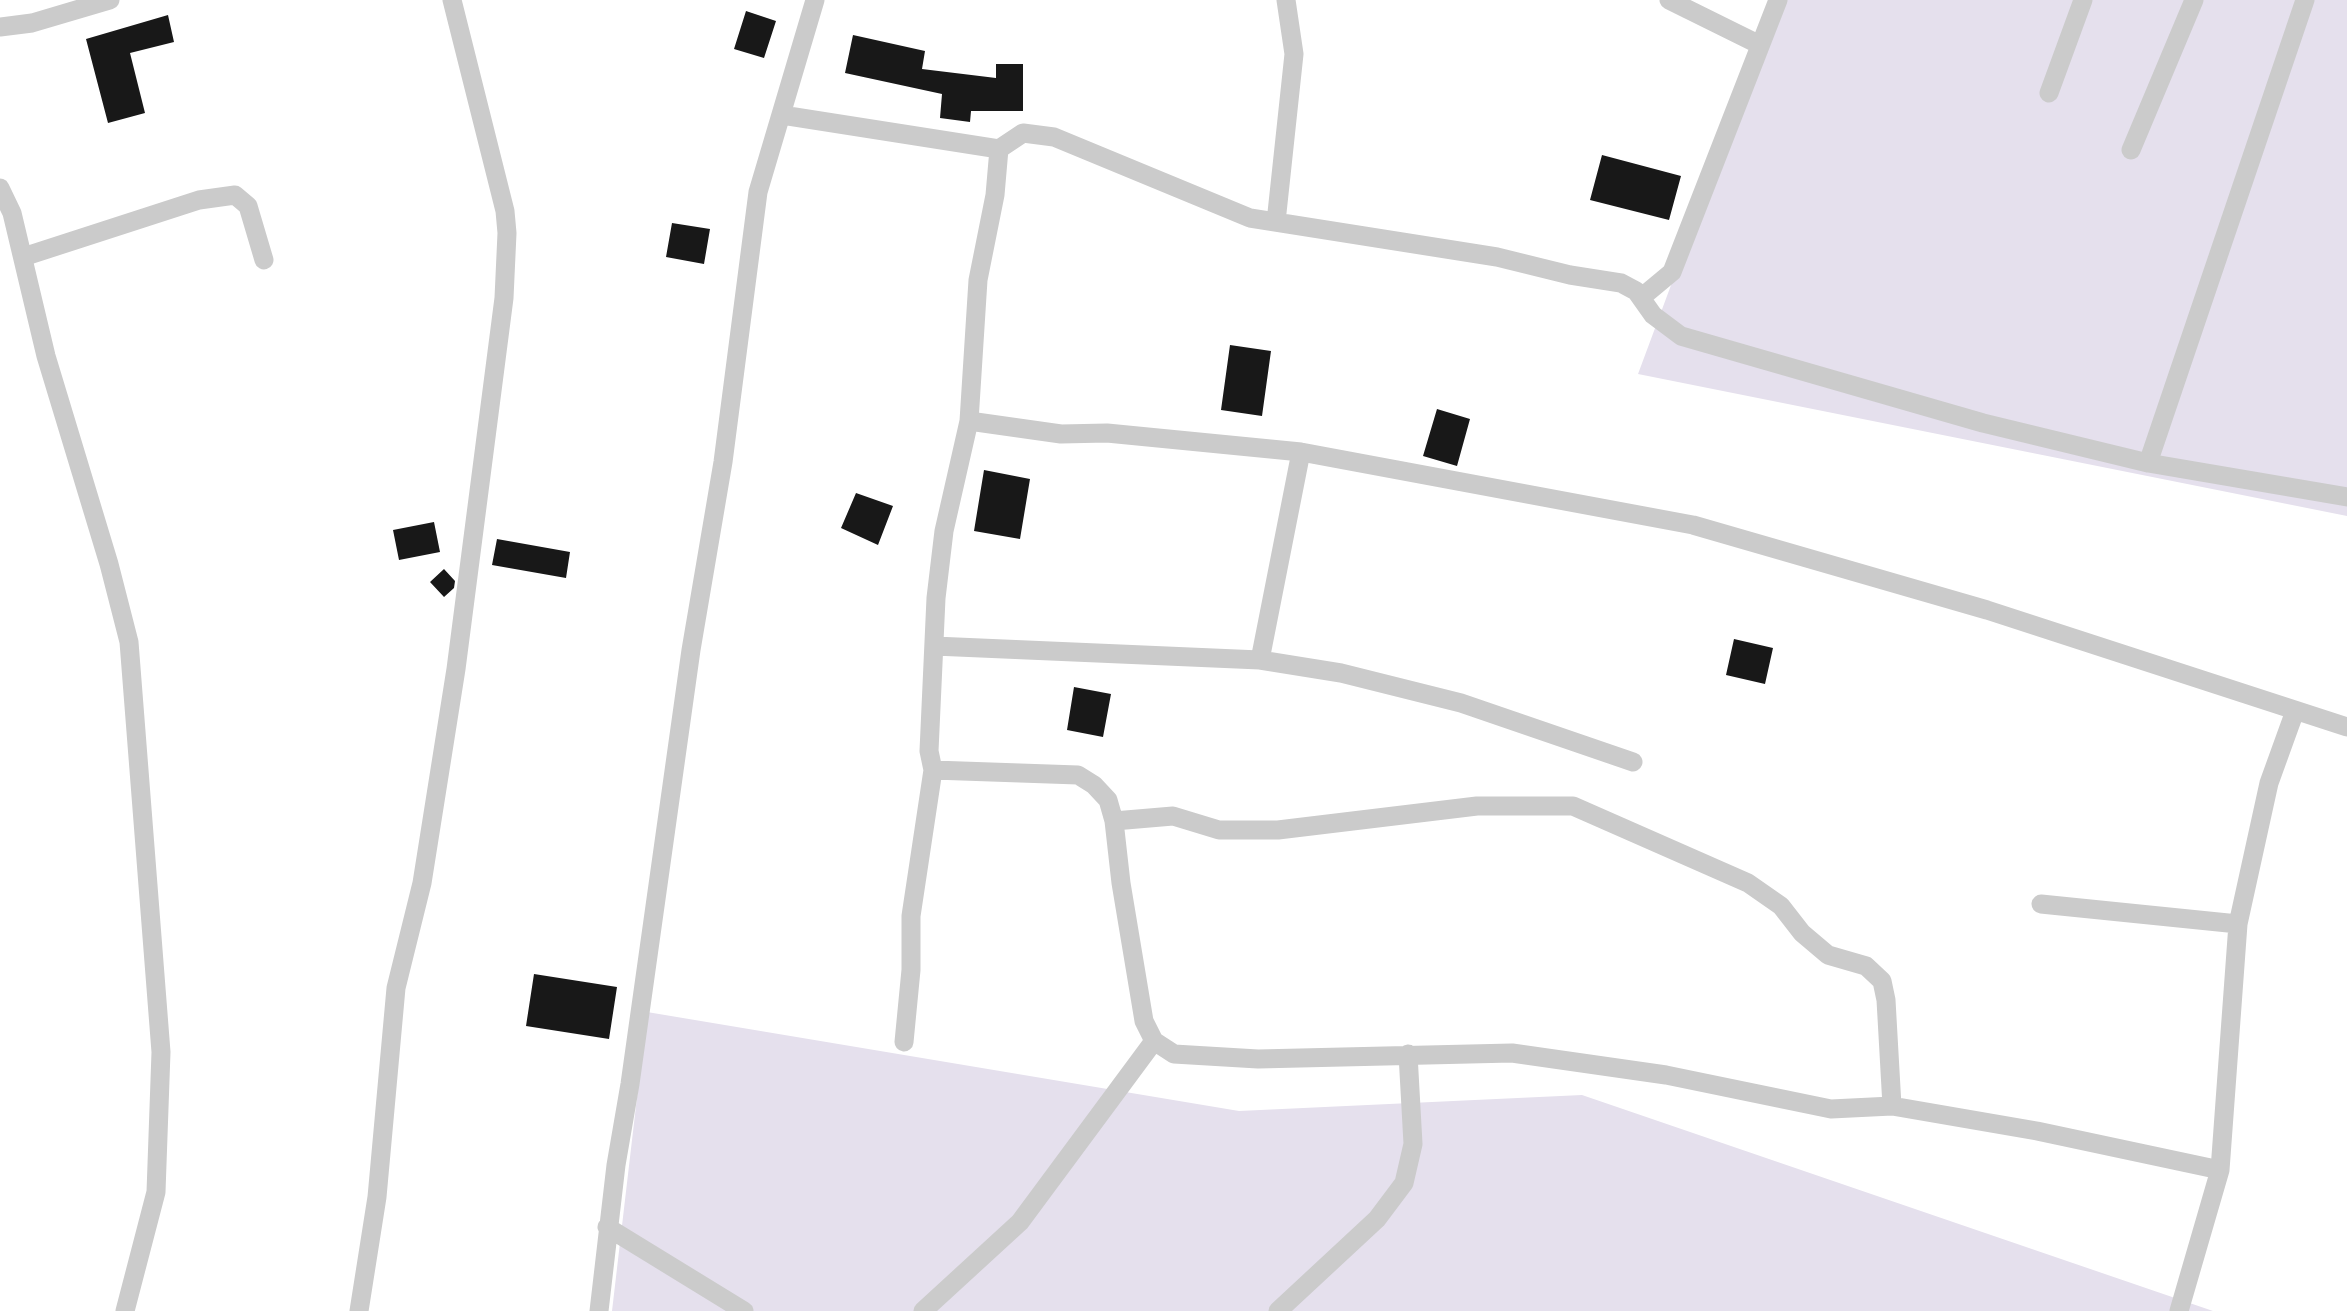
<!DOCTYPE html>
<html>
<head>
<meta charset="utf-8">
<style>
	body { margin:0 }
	canvas { display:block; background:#fff }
</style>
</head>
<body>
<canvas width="2347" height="1311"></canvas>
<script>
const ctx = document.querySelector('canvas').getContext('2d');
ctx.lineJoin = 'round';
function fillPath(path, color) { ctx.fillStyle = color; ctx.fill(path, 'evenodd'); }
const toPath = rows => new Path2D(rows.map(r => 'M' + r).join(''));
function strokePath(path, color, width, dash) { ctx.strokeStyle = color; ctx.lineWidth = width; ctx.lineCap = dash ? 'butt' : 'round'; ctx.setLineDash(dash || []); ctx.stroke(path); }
fillPath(toPath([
	[1777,0,2347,0,2347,516,1638,374],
	[647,1012,1239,1111,1582,1095,2213,1311,612,1311]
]), '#e5e0ed');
fillPath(toPath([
	[746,11,776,21,764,58,734,49],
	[168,15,174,42,130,53,145,113,108,123,86,39],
	[853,35,925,51,922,69,996,78,996,64,1023,64,1023,111,971,111,970,122,940,118,942,94,845,73],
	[1602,155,1681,176,1669,220,1590,200],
	[672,223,710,229,704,264,666,257],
	[1230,345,1271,351,1262,416,1221,410],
	[1437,409,1470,419,1457,466,1423,456],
	[984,470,1030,479,1020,539,974,531],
	[856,493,893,506,878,545,841,528],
	[434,522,440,552,399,560,393,530],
	[497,539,570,552,566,578,492,565],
	[444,569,455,581,454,588,444,597,430,582],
	[1734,639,1773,648,1765,684,1726,675],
	[1074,687,1111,694,1103,737,1067,730],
	[534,974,617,987,609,1039,526,1026]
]), '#181818');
strokePath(toPath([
	[1669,0,1760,45],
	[0,27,32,23,110,0],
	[2049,93,2083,0],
	[782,115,999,149,1023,133,1054,137,1250,218,1497,257,1570,275,1621,283,1636,291,1653,315,1681,336,1983,423,2148,463,2347,497],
	[999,149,995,195,978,280,969,421,1061,434,1107,433,1301,452,1693,525,1987,610,2347,727],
	[2131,150,2194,0],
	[0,188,12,213,46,356,109,564,129,642,161,1052,156,1192,125,1311],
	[1276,222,1294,54,1286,0],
	[23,257,199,200,235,195,248,206,264,260],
	[1642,297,1672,272,1778,0],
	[2148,463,2305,0],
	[934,646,1260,660,1341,673,1461,703,1633,762],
	[1260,660,1301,452],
	[933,770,1078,775,1094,785,1108,800,1114,821,1121,883,1144,1021,1154,1041,1174,1054,1258,1059,1512,1053,1666,1075,1831,1109,1892,1106,2037,1131,2220,1170],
	[1114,821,1173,816,1219,830,1278,830,1477,806,1573,806,1748,883,1781,906,1802,933,1828,955,1866,966,1882,981,1886,1000,1892,1106],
	[2041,904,2238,924],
	[904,1042,911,970,911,916,933,770,929,751,936,598,944,531,969,421],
	[607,1227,744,1311],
	[359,1311,377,1197,396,988,422,883,456,669,504,298,507,233,505,211,452,0],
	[599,1311,616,1165,630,1084,691,650,723,462,758,192,815,0],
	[923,1311,1020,1222,1154,1041],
	[1278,1311,1377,1219,1404,1183,1413,1144,1408,1054],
	[2179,1311,2220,1170,2238,924,2269,783,2295,711]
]), '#cbcbcb', 19);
</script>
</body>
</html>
